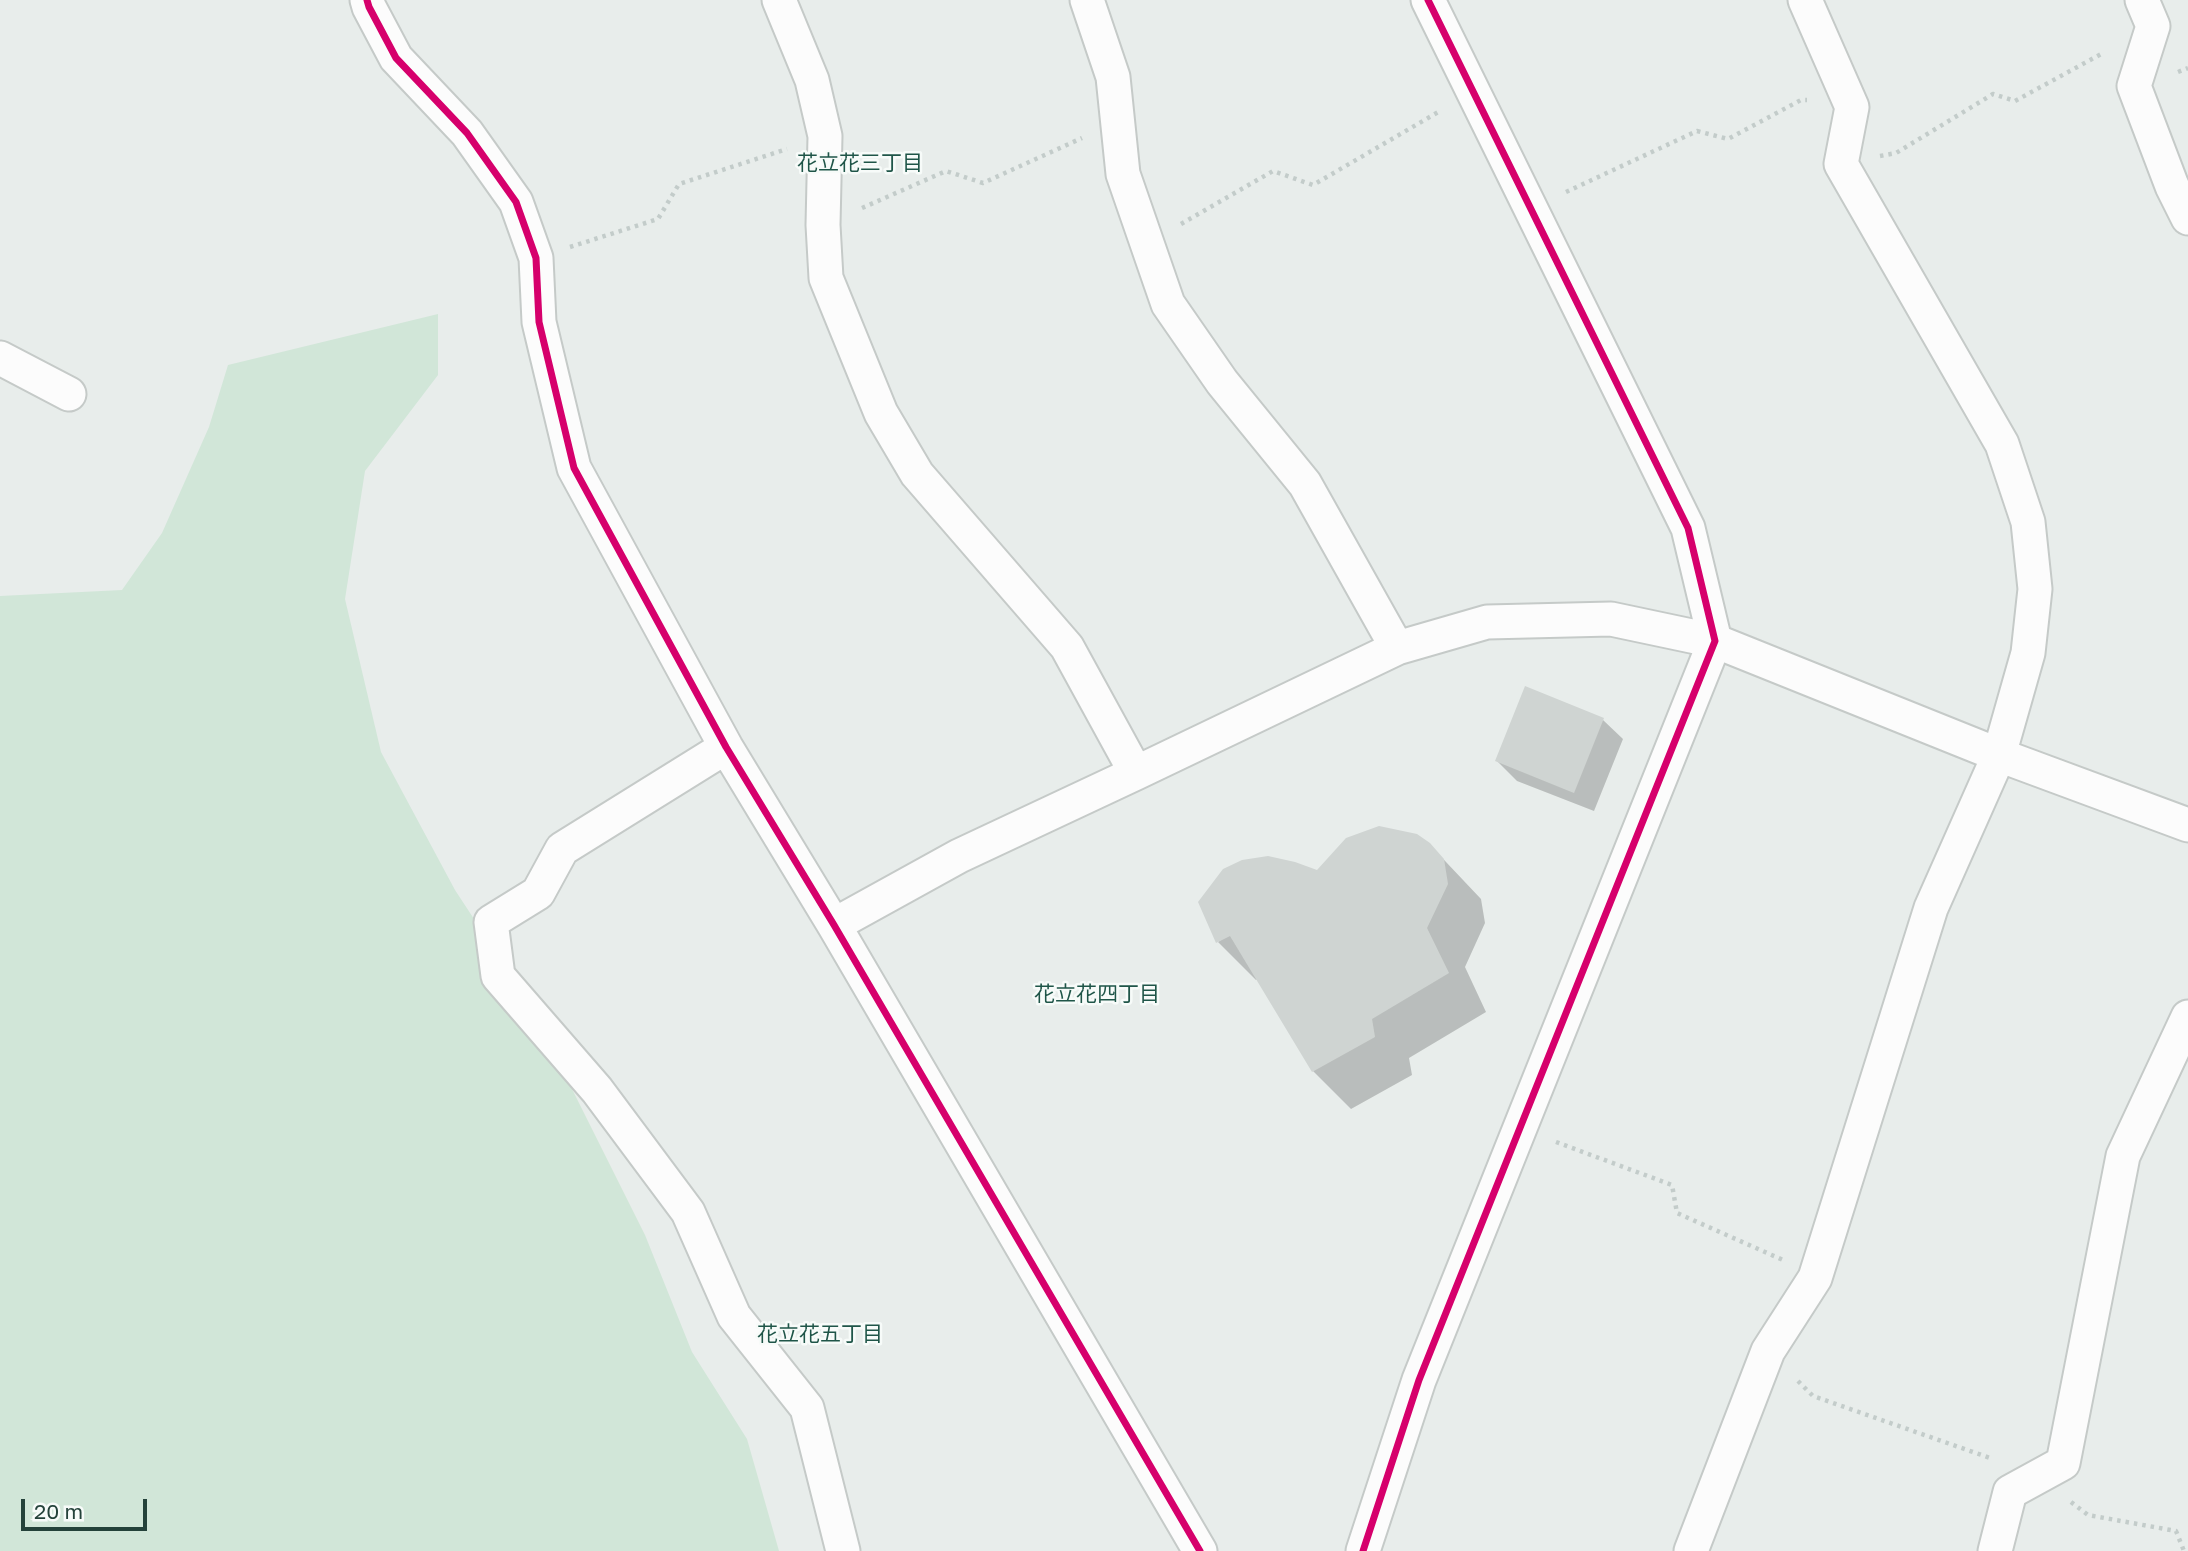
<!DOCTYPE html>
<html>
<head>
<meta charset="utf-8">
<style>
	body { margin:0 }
	#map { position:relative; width:2188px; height:1551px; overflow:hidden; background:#e8edeb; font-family:"Golos Text",sans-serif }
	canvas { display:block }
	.scale { position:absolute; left:21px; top:1499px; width:126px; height:32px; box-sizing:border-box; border:4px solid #24423a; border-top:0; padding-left:9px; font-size:21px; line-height:24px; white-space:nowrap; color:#24423a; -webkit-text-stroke:5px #f7fbf9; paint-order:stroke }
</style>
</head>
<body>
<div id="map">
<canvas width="2188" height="1551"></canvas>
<div class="scale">20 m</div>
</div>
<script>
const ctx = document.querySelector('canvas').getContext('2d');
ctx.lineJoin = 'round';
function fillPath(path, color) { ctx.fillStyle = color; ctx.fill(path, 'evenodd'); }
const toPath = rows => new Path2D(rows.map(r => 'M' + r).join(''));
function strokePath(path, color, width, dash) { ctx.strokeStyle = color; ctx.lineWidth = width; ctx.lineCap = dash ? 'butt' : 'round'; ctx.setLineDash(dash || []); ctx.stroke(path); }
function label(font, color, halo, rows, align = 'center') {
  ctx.font = font + ' "Golos Text","Noto Sans JP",sans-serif'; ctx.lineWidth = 5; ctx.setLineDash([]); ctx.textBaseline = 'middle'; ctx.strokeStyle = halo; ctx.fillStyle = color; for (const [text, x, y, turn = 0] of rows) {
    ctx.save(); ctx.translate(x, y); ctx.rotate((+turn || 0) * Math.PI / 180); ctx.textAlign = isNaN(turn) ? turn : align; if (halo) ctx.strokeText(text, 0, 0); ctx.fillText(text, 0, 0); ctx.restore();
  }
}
fillPath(toPath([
	[438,314,438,375,365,471,345,599,381,752,455,890,529,1003,645,1235,692,1352,747,1439,779,1551,0,1551,0,596,122,590,162,533,209,427,228,365]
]), '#d1e6d8');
fillPath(toPath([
	[1603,720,1623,739,1594,811,1517,781,1497,761],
	[1429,844,1481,899,1485,923,1465,967,1486,1012,1409,1058,1412,1075,1351,1109,1313,1071,1258,979,1256,980,1218,942,1318,872]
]), '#0003');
fillPath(toPath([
	[1525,686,1604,718,1574,793,1495,761],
	[1379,826,1417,834,1430,843,1444,859,1448,884,1427,928,1449,973,1372,1019,1375,1037,1312,1072,1230,936,1216,943,1198,902,1223,869,1242,860,1268,856,1295,862,1317,870,1346,838]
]), '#cfd4d2');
const minor = toPath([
	[367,0,369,7,396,58,467,133,516,202,536,258,539,322,574,468,726,747,834,925,1200,1551],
	[779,0,812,80,825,136,823,225,826,278,881,413,917,474,1067,647,1136,773],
	[1087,0,1113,77,1123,174,1168,304,1222,382,1305,484,1397,648],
	[2142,0,2153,26,2134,86,2172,186,2188,218],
	[0,358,69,394],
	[726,747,562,849,538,893,491,922,498,976,597,1090,688,1212,734,1316,807,1408,843,1551],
	[834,925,959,856,1136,773,1397,648,1487,622,1611,619,1715,641,1999,755,2188,825],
	[1363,1551,1419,1380,1715,641,1688,528,1428,0],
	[1691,1551,1768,1351,1815,1278,1931,908,1999,755,2028,653,2035,589,2028,522,2002,444,1841,164,1852,107,1805,0],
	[1995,1551,2010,1492,2063,1463,2123,1156,2188,1017]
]);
strokePath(minor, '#c5cac8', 37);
strokePath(toPath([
	[2178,72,2188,68],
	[1880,156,1896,153,1993,94,2015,101,2103,53],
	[1566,192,1697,131,1728,139,1801,100,1807,100],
	[862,208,946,171,983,183,1082,138],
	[1181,224,1273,171,1313,185,1440,111],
	[570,247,658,219,679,184,787,149],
	[1556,1142,1672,1185,1677,1213,1783,1260],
	[1798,1381,1813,1396,1993,1459],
	[2071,1502,2088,1515,2176,1531,2184,1551]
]), '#c3ccca', 4.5, [3.5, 5]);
strokePath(minor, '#fcfcfc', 33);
strokePath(toPath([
	[367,0,369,7,396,58,467,133,516,202,536,258,539,322,574,468,726,747,834,925,1200,1551],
	[1363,1551,1419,1380,1715,641,1688,528,1428,0]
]), '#d6006c', 7);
label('21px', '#1f5548', '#f7fbf9', [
	["花立花三丁目",860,163],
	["花立花四丁目",1097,994],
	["花立花五丁目",820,1334]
]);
</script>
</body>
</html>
